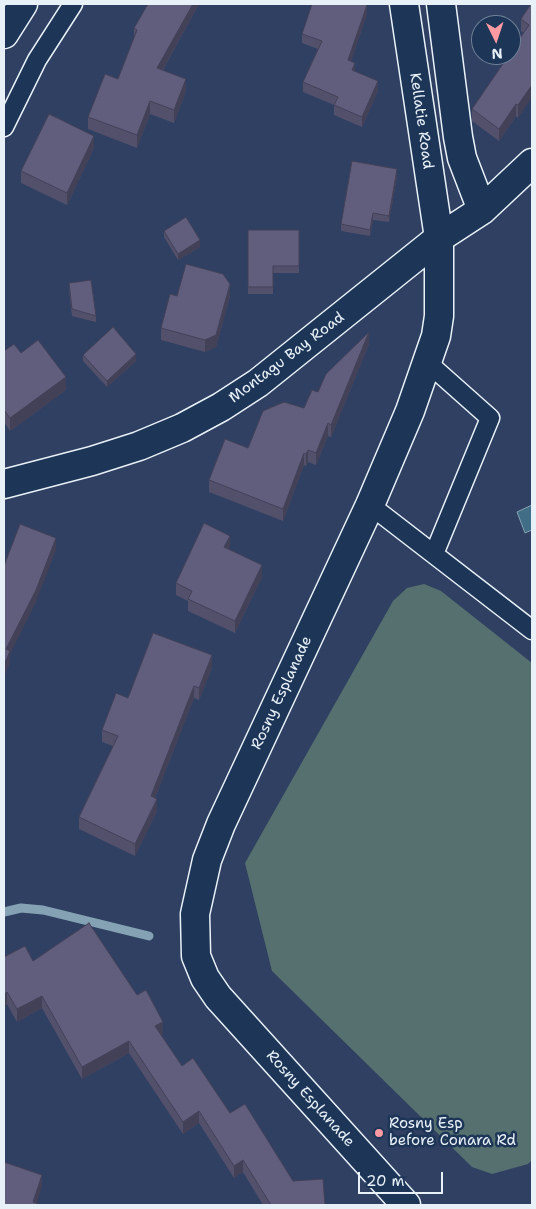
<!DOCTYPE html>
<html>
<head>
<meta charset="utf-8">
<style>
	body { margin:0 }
	#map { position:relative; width:536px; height:1209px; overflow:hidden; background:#304062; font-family:"Shantell Sans",sans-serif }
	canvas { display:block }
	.frame { position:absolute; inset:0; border:5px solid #e8f1f8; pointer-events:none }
	.north { position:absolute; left:471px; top:15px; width:50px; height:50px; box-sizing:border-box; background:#1d3557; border:1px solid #6e8097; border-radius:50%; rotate:176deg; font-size:14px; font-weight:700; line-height:20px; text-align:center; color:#e8f1f8 }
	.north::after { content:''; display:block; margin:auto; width:18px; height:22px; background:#ff9aa2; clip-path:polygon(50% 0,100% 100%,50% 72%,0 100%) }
	.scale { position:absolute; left:358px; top:1172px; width:85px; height:22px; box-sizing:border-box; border:2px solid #e8f1f8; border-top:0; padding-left:6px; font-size:15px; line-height:18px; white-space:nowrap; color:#e8f1f8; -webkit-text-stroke:4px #1d3557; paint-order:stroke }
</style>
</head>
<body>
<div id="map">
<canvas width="536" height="1209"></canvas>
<div class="frame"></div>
<div class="north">N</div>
<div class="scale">20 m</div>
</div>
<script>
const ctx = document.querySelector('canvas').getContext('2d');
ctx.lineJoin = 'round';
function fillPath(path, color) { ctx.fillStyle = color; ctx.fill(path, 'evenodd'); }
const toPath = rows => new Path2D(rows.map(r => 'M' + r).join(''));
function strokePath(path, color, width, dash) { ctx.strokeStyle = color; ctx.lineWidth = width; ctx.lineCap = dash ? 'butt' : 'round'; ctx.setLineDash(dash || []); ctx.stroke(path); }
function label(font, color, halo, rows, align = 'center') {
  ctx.font = font + ' "Shantell Sans",sans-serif'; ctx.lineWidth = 5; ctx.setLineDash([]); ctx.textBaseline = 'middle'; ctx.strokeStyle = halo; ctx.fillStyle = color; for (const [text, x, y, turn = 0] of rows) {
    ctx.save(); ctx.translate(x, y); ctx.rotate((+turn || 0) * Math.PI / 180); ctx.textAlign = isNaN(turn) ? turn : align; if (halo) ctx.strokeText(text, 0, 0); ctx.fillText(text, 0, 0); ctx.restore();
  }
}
fillPath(toPath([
	[424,584,441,591,532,663,532,1160,528,1164,492,1174,472,1167,272,971,245,863,393,601,407,588]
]), '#55706e');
const water = toPath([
	[532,505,532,530,525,533,517,512,532,505]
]);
fillPath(water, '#416d86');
strokePath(water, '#84a2b4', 1);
strokePath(toPath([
	[4,912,21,908,43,910,149,936]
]), '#84a2b4', 9);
const service = toPath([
	[4,127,37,60,73,4],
	[427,362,490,418,434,554],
	[370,505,532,630]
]);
const minor = toPath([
	[441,4,458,137,462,158,482,210],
	[4,34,23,4],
	[4,484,92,461,139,446,182,428,221,407,258,383,439,238,404,4],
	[406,1205,218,997,205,978,196,956,195,914,207,860,221,824,370,505,410,411,436,336,439,316,439,238,482,210,532,163]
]);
strokePath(service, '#e8f1f8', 21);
strokePath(minor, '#e8f1f8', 31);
strokePath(service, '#1d3557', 18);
strokePath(minor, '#1d3557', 28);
fillPath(toPath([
	[199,4,163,70,186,91,174,123,150,114,137,148,88,129,88,117,118,79,134,37,134,28],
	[531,4,518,118,516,116,499,141,472,121,472,109,524,33,521,31,521,19],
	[367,14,351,61,355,71,378,91,362,127,334,115,334,105,303,92,303,82,318,49,302,43,302,34],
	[94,148,67,205,21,183,21,171],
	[397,176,389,222,373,220,370,236,341,231,341,224],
	[248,230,299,230,299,273,273,273,273,294,248,294],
	[164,231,200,247,178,260,164,237],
	[69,283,96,316,96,322,72,316,69,289],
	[177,296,230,296,216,347,205,352,161,340,161,328],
	[369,344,331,437,328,436,316,465,308,462,306,466,304,465,283,521,209,492,209,480,248,448,304,408,318,392],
	[4,351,21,353,66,390,10,431,4,422],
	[83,355,136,361,107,387,83,361],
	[230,548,229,549,262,577,235,633,188,611,188,601,176,595,176,583],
	[212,668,199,700,194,698,155,798,157,811,135,856,79,829,79,817,113,746,102,742,102,730,128,698],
	[4,957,33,961,163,1034,161,1035,182,1066,230,1113,293,1181,325,1205,263,1205,243,1172,234,1178,199,1123,183,1134,129,1053,82,1079,42,1008,17,1022,7,1004,4,1006]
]), '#53506c');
fillPath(toPath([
	[193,4,199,4,157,80,157,68],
	[367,5,367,14,348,70,348,60],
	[355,63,355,73,352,70],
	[186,79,186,91,174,123,174,110],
	[378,81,378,91,362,127,362,117],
	[532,85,532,97,518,118,518,105],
	[150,101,150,114,137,148,137,135],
	[516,104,516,116,499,141,499,129],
	[94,136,94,148,67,205,67,193],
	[397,169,397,176,389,222,389,216],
	[373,213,373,220,370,236,370,230],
	[200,240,200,247,178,260,178,254],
	[230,284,230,296,216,347,205,352,205,340],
	[369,332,369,344,331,437,331,425],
	[136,354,136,361,107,387,107,381],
	[66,377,66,390,10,431,10,418],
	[328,423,328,436,316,465,316,453],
	[308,450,308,462,306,466,306,454],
	[304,453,304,465,283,521,283,509],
	[230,536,230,548,224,560,224,547],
	[56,538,56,550,36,602,10,654,10,663,4,677,4,665,6,649],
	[262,565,262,577,235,633,235,621],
	[212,655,212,668,199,700,199,688],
	[194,686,194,698,151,808,151,796],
	[157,799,157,811,135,856,135,844],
	[7,992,7,1004,4,1006,4,994],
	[42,996,42,1008,17,1022,17,1009],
	[163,1022,163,1034,155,1038,155,1026],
	[129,1041,129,1053,82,1079,82,1067],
	[199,1111,199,1123,183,1134,183,1122],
	[243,1160,243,1172,234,1178,234,1166],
	[42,1175,42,1187,36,1205,33,1202]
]), '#434158');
const building = toPath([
	[148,4,193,4,157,68,186,79,174,110,150,101,137,135,88,117,105,74,118,79,137,30,134,28,148,4],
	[312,4,365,4,367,5,348,60,355,63,352,70,378,81,362,117,334,105,338,97,303,82,322,41,302,34,312,4],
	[531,4,532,4,532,85,518,105,516,104,499,129,472,109,509,55,511,55,511,51,529,25,521,19,531,4],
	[49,114,94,136,67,193,21,171,49,114],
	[352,161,397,169,389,216,373,213,370,230,341,224,352,161],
	[186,217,200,240,178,254,164,231,186,217],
	[248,230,299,230,299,266,273,266,273,287,248,287,248,230],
	[186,264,223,274,230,284,216,335,205,340,161,328,170,294,177,296,186,264],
	[91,280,96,316,72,309,69,283,91,280],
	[113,327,136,354,107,381,83,355,113,327],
	[369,332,331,425,328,423,316,453,308,450,306,454,304,453,283,509,209,480,225,439,248,448,263,411,284,402,304,408,312,390,318,392,326,374,369,332],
	[38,340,66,377,10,418,4,410,4,351,14,344,21,353,38,340],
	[204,523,230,536,224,547,262,565,235,621,188,599,192,591,176,583,204,523],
	[20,524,56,538,36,590,6,649,10,651,4,665,4,566,20,524],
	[153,633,212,655,199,688,194,686,151,796,157,799,135,844,79,817,118,736,102,730,116,693,128,698,153,633],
	[89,923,137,995,146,990,163,1022,155,1026,182,1066,193,1058,230,1113,245,1104,293,1181,323,1179,325,1205,271,1205,243,1160,234,1166,199,1111,183,1122,129,1041,82,1067,42,996,17,1009,7,992,4,994,4,957,25,946,33,961,89,923],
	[4,1162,42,1175,33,1202,41,1205,4,1205,4,1162]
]);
fillPath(building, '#605d7d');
strokePath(building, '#434158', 1);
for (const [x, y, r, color] of [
	[379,1133,5,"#ff9aa2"]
]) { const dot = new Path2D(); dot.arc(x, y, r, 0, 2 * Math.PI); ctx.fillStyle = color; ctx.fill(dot); strokePath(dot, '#1d3557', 2); }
label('15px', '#e8f1f8', '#1d3557', [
	["Kellatie Road",421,121,82],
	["Montagu Bay Road",287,358,-37],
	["Rosny Esplanade",282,693,-65],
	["Rosny Esplanade",310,1099,48]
]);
label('15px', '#e8f1f8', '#1d3557', [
	["Rosny Esp",389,1124],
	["before Conara Rd",389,1141]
], 'left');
</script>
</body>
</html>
